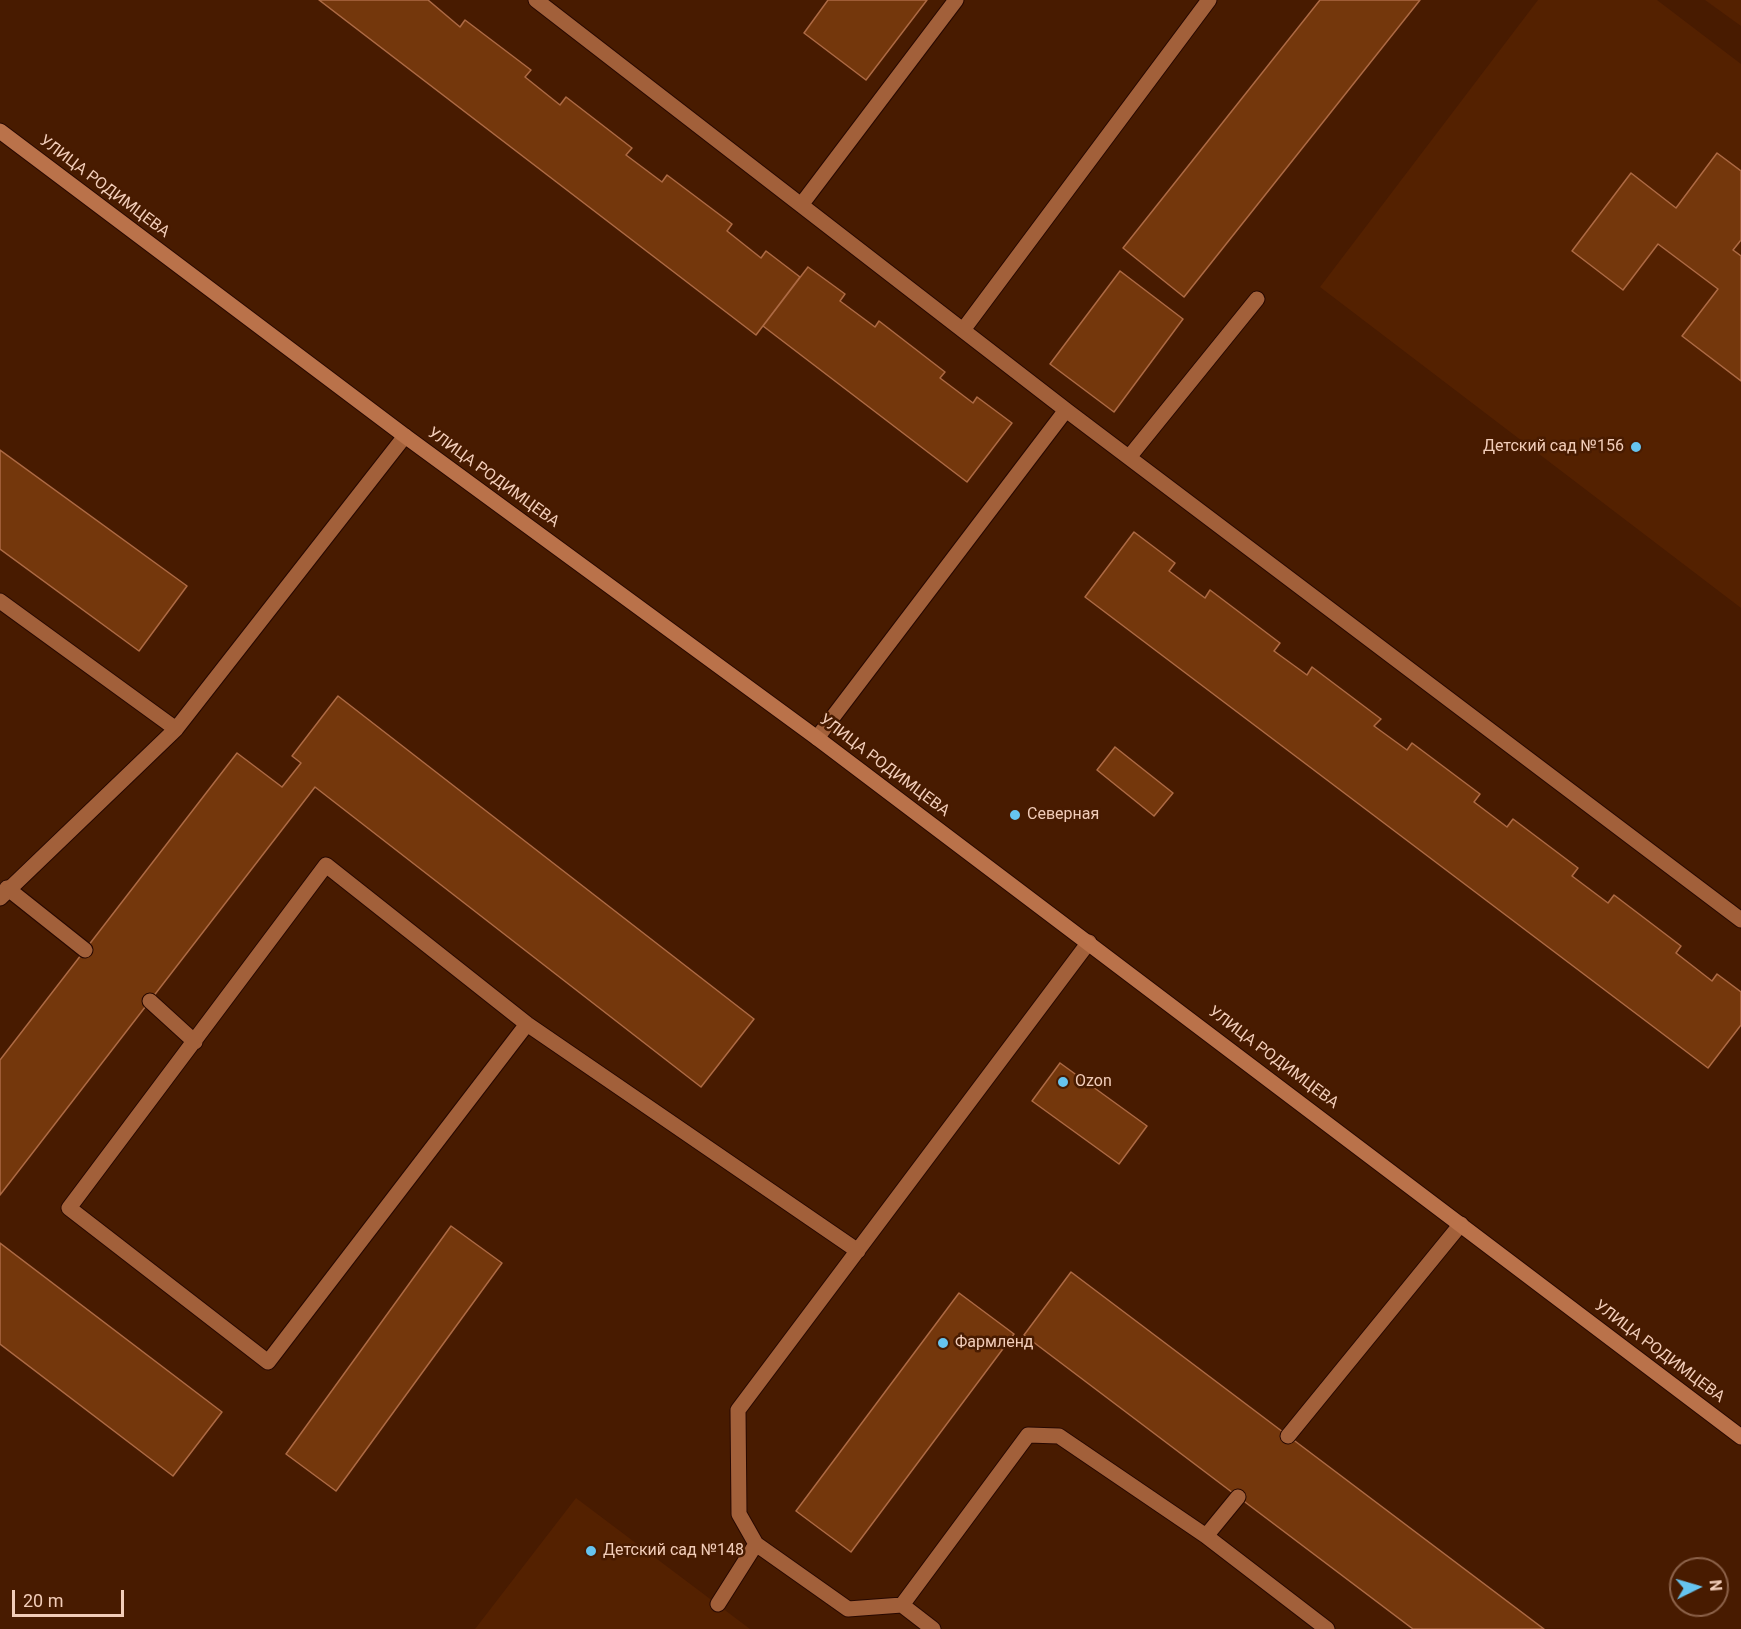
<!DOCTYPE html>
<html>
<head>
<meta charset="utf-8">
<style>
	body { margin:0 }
	#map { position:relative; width:1741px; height:1629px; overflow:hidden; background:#481b00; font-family:Roboto,sans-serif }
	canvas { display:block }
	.north { position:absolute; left:1669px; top:1557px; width:60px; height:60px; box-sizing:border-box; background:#481b00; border:2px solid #8c624a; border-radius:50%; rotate:85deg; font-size:16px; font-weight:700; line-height:24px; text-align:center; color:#f2cdb9 }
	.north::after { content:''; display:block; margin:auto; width:21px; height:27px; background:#66c4ef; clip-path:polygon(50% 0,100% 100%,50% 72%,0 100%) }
	.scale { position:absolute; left:12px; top:1590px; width:112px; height:27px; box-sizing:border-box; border:3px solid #f2cdb9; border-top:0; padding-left:8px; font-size:18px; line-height:21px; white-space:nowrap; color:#f2cdb9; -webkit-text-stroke:4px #481b00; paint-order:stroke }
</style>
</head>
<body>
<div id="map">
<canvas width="1741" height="1629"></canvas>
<div class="north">N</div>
<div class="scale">20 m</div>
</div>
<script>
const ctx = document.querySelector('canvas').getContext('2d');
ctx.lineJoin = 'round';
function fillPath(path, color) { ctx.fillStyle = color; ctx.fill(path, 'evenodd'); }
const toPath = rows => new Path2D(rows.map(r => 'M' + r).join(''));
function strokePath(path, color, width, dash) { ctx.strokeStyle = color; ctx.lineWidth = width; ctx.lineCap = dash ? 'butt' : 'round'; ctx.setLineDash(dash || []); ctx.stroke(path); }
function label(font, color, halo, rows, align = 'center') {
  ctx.font = font + ' Roboto,sans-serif'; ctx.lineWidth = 5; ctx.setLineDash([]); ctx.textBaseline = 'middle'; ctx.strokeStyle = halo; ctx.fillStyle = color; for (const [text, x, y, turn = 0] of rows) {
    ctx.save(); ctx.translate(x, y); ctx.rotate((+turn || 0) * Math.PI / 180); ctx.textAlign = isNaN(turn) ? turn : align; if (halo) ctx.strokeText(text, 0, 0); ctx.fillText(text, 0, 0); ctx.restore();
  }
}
fillPath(toPath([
	[1538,0,1657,0,1741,64,1741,608,1320,287],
	[1705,0,1741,0,1741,26],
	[576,1498,750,1629,475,1629]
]), '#542100');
const building = toPath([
	[319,0,428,0,460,27,465,20,531,70,525,77,560,105,566,97,632,148,626,155,662,182,667,175,732,224,727,231,761,258,766,251,800,277,756,335,319,0],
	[828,0,927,0,866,80,804,33,828,0],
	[1320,0,1420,0,1184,297,1123,248,1320,0],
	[1717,153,1741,171,1741,240,1733,250,1741,256,1741,381,1682,336,1718,289,1658,244,1623,290,1572,251,1631,173,1676,208,1717,153],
	[808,267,845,294,840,301,875,327,879,321,945,372,940,378,973,403,977,397,1012,423,967,482,763,326,808,267],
	[1120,271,1183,319,1114,412,1050,364,1120,271],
	[0,450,187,586,139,651,0,549,0,450],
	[1134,532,1175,563,1169,571,1205,598,1210,590,1280,643,1274,651,1307,675,1312,667,1381,719,1374,726,1407,750,1412,743,1480,794,1474,802,1507,827,1513,819,1578,868,1572,876,1608,903,1614,895,1681,946,1676,953,1712,981,1717,974,1741,992,1741,1025,1708,1068,1085,597,1134,532],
	[338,696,754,1019,701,1087,315,787,0,1195,0,1060,237,753,282,787,301,763,292,756,338,696],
	[1115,747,1173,793,1154,816,1097,770,1115,747],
	[1060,1063,1147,1126,1119,1164,1032,1101,1060,1063],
	[451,1226,502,1263,336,1491,286,1454,451,1226],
	[0,1243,222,1412,173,1476,0,1344,0,1243],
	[1071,1272,1544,1629,1413,1629,1024,1335,1071,1272],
	[959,1293,1014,1334,851,1552,796,1511,959,1293]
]);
fillPath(building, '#74370c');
strokePath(building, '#ad6a44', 1.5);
const service = toPath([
	[536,0,1066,410],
	[801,205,956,0],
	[963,330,1209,0],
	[1130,456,1257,299],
	[0,601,176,729,0,898],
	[176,729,405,436],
	[817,738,1066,410,1741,920],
	[7,888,85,950],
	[150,1001,195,1042],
	[527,1024,268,1362,69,1208,326,865,527,1024,858,1251],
	[1288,1436,1461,1224],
	[1206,1536,1238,1497],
	[718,1604,756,1544],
	[902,1605,848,1609,756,1544,739,1514,738,1410,1089,942],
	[933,1629,902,1605,1028,1435,1059,1436,1206,1536,1327,1629]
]);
const secondary = toPath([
	[0,131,405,436,817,738,1741,1437]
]);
strokePath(service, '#270800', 17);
strokePath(secondary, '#270800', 17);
strokePath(service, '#a2603a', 15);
strokePath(secondary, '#ba724a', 15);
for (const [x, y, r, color] of [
	[1636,447,6,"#66c4ef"],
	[1015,815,6,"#66c4ef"],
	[1063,1082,6,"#66c4ef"],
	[943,1343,6,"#66c4ef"],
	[591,1551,6,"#66c4ef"]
]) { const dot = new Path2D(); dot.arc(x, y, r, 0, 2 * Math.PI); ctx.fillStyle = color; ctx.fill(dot); strokePath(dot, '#481b00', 2); }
label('16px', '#f2cdb9', '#481b00', [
	["УЛИЦА РОДИМЦЕВА",104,187,37],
	["УЛИЦА РОДИМЦЕВА",493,478,36],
	["УЛИЦА РОДИМЦЕВА",884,766,37],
	["УЛИЦА РОДИМЦЕВА",1273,1058,37],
	["УЛИЦА РОДИМЦЕВА",1659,1352,37]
]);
label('16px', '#f2cdb9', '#481b00', [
	["Детский сад №156",1624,447,"right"],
	["Северная",1027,815],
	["Ozon",1075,1082],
	["Фармленд",955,1343],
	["Детский сад №148",603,1551]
], 'left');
</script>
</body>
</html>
